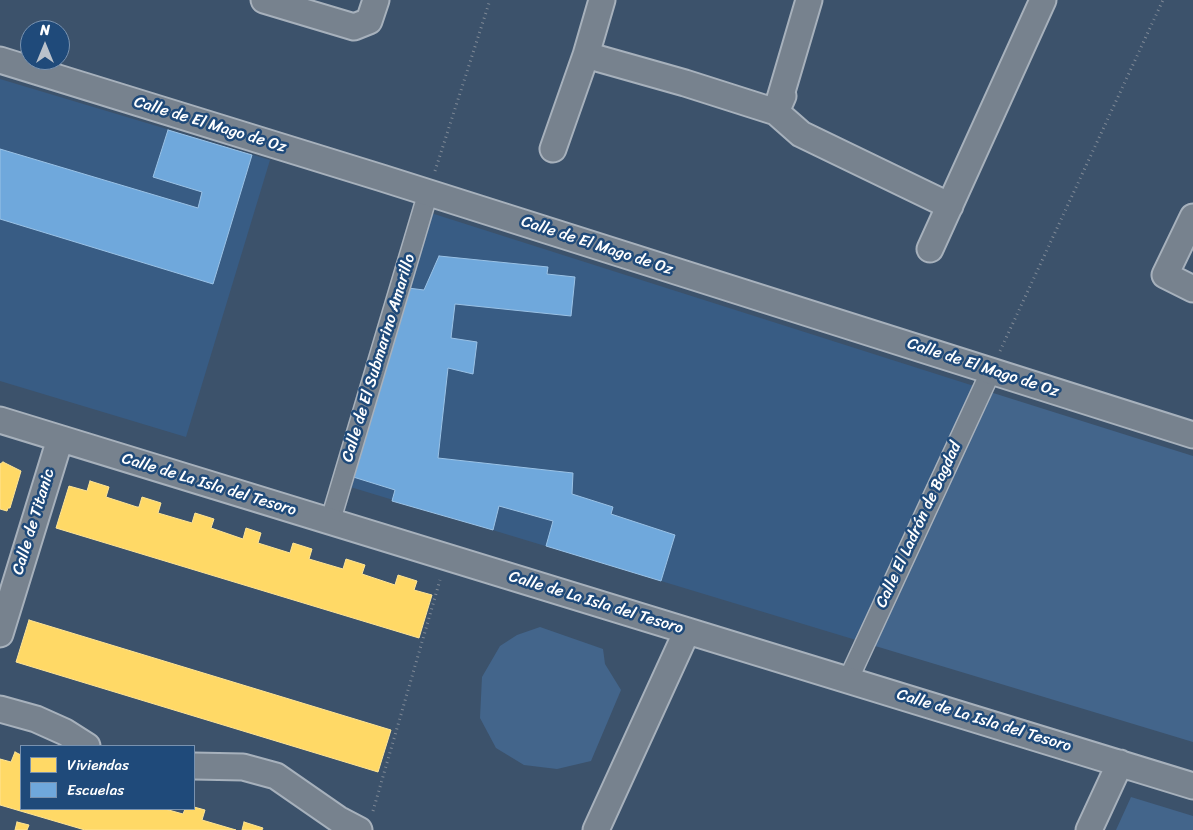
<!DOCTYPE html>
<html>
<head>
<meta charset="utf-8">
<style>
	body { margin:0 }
	#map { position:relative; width:1193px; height:830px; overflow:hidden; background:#3c526b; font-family:Sriracha,sans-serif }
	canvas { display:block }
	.legend { position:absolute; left:20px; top:745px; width:175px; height:65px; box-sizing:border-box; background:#1f4a7a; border:1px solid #7992af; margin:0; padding:6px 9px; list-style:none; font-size:15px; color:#fff }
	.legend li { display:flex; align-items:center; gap:10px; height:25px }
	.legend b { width:25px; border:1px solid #7992af }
	.north { position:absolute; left:20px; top:20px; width:50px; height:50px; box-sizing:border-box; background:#1f4a7a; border:1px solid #7992af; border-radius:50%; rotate:0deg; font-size:14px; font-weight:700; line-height:20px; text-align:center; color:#fff }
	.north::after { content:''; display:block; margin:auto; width:18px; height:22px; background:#bbc2cb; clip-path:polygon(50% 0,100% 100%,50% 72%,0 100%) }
</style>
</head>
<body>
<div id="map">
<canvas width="1193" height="830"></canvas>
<ul class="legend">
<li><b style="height:14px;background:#ffd966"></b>Viviendas</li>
<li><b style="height:14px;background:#6fa8dc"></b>Escuelas</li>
</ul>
<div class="north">N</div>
</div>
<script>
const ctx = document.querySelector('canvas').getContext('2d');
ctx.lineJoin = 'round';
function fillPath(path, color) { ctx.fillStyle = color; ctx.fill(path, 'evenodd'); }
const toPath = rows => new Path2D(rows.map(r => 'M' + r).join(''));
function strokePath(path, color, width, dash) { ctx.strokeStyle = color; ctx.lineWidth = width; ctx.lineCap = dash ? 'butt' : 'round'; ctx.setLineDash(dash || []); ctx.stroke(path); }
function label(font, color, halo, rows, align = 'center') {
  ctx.font = font + ' Sriracha,sans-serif'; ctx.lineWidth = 5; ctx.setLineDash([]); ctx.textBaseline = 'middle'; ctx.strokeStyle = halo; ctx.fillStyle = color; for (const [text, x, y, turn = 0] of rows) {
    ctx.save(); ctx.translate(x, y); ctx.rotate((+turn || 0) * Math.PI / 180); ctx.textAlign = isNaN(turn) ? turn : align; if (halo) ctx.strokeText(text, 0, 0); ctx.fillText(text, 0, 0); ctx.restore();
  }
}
fillPath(toPath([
	[0,79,270,160,186,437,0,381],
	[431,213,974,386,856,640,347,486]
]), '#385c84');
fillPath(toPath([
	[990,392,1193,456,1193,742,872,645],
	[540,627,603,649,605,664,621,690,591,761,557,769,524,765,496,748,480,718,482,677,500,646,517,635],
	[1131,797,1193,816,1193,830,1116,830]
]), '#43658b');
const homes = toPath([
	[3,462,21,471,10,508,8,508,7,511,0,509,0,464,3,462],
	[90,481,109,487,106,497,137,507,139,507,142,497,161,503,158,513,192,523,195,513,214,519,211,528,243,539,246,528,261,533,258,543,290,553,293,543,312,549,309,559,343,569,346,559,365,565,362,574,395,585,398,575,417,581,414,590,432,595,419,638,56,528,69,486,87,491,90,481],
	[29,620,391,730,378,772,16,662,29,620],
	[15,752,21,755,21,809,165,809,183,814,185,809,194,809,194,807,205,810,202,820,236,830,85,830,0,805,0,759,11,762,15,752],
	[17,822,29,825,27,830,15,830,17,822],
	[244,822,263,828,262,830,242,830,244,822]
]);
fillPath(homes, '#ffd966');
strokePath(homes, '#ffe494', 1);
const schools = toPath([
	[168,130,252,155,213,284,0,219,0,149,198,208,202,192,153,177,168,130],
	[439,256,548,267,547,274,575,277,571,316,455,304,451,338,477,342,473,374,448,368,438,458,573,473,572,494,613,507,611,514,675,535,661,581,546,546,553,521,499,506,493,530,392,501,395,490,350,476,408,288,424,290,439,256]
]);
fillPath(schools, '#6fa8dc');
strokePath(schools, '#9ac2e6', 1);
const pedestrian = toPath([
	[330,522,428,193],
	[848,680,991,371]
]);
const minor = toPath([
	[264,0,354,27,369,21,376,0],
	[602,0,586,55,685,83,776,112,809,0],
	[0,60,382,178,1193,435],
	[783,96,776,112,801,134,950,206],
	[553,149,586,55],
	[1193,217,1165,275,1193,289],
	[930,249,1043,0],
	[0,420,1193,786],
	[0,634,60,439],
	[0,709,36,719,65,732,87,746],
	[194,766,243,767,276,776,338,819,359,830],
	[596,830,687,631],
	[1089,830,1120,763]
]);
strokePath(pedestrian, '#a7b1bc', 22);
strokePath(minor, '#a7b1bc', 29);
strokePath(toPath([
	[435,171,490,0],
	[1000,351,1163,0],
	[373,811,440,580]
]), '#7f8996', 3, [1, 4]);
strokePath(pedestrian, '#77828e', 19);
strokePath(minor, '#77828e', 25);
label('16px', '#fff', '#1f4a7a', [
	["Calle de El Mago de Oz",210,125,17],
	["Calle de El Mago de Oz",597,246,18],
	["Calle de El Submarino Amarillo",379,358,-73],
	["Calle de El Mago de Oz",983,368,18],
	["Calle de La Isla del Tesoro",209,485,17],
	["Calle de Titanic",34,522,-73],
	["Calle El Ladrón de Bagdad",919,525,-65],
	["Calle de La Isla del Tesoro",596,603,17],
	["Calle de La Isla del Tesoro",984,721,17]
]);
</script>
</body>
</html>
